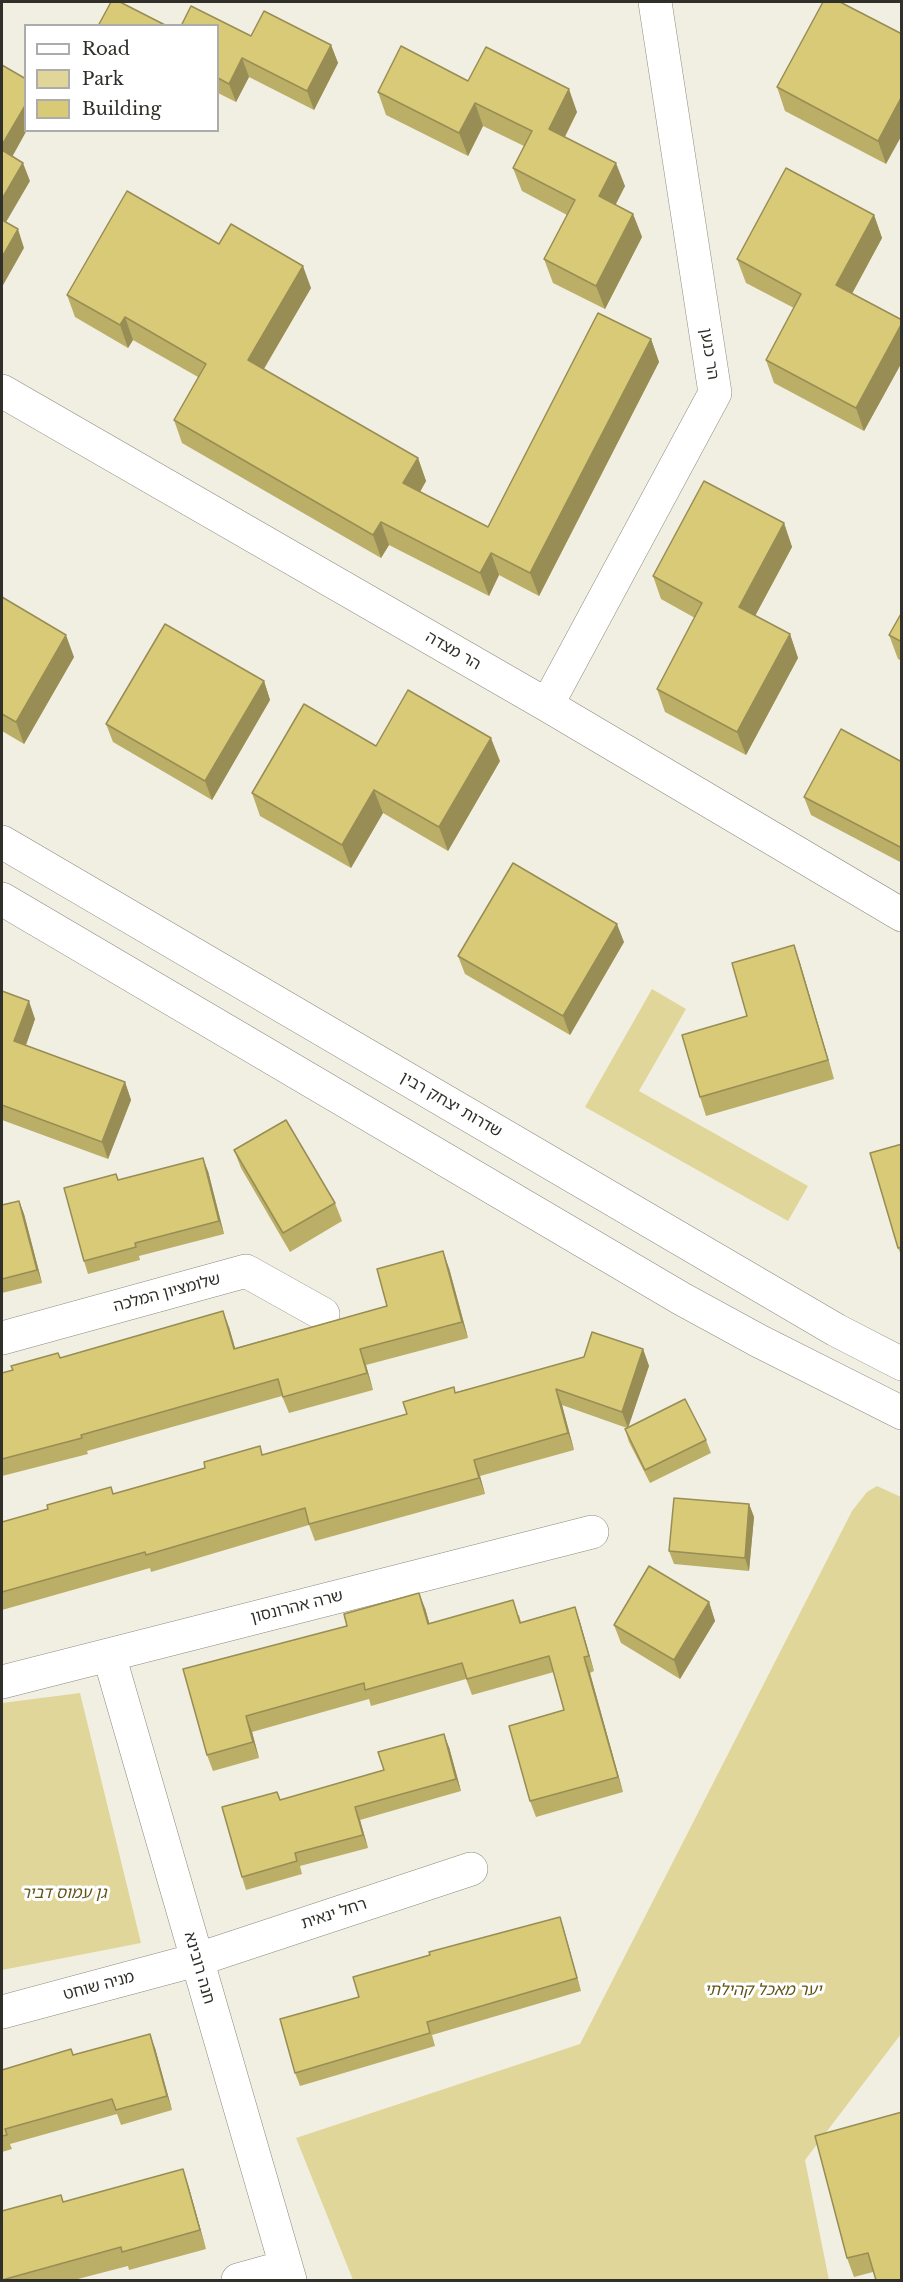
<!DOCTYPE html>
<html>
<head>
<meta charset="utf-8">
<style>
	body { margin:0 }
	#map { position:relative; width:903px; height:2282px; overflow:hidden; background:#f1efe2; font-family:"Libre Baskerville",serif }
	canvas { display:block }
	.frame { position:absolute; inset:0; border:3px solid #302f2a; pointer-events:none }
	.legend { position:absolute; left:24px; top:24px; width:195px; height:108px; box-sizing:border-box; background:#fff; border:2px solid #acacaa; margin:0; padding:8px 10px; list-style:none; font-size:18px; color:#302f2a }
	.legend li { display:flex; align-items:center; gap:12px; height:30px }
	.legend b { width:30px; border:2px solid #acacaa }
</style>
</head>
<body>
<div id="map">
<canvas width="903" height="2282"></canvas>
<div class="frame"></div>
<ul class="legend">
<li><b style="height:8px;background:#fff"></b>Road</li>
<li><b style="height:16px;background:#e0d69a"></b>Park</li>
<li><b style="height:16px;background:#d9ca78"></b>Building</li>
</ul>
</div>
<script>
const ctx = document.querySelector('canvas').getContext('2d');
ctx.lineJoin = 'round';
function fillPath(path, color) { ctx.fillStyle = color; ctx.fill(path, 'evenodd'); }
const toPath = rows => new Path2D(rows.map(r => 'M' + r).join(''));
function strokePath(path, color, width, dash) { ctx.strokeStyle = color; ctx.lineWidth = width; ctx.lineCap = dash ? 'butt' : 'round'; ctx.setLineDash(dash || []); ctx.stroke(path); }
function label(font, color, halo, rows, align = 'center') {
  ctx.font = font + ' "Libre Baskerville","Noto Sans Hebrew",serif'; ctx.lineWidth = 6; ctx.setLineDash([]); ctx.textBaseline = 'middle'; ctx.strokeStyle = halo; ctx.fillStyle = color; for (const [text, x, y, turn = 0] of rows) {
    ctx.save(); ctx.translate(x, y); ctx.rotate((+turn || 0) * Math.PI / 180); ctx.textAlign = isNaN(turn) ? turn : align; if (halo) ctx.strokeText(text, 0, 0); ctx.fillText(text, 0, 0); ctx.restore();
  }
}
fillPath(toPath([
	[652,989,686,1009,639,1091,808,1186,788,1221,585,1107],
	[877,1486,901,1497,901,2034,805,2160,829,2280,353,2280,296,2138,580,2044,852,1511,867,1492],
	[80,1693,141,1943,2,1970,2,1703]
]), '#e0d69a');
const minor = toPath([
	[2,391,547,705,902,915],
	[547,705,715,393,655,2],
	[2,1338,246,1271,323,1314],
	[109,1655,290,2280],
	[2,1682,592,1532],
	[2,2012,196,1960,471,1869],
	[238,2280,285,2267]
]);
const secondary = toPath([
	[2,842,836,1330,902,1364],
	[2,899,682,1299,759,1341,902,1413]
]);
strokePath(minor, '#8c8a7e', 34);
strokePath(secondary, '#8c8a7e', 34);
strokePath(minor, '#fff', 33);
strokePath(secondary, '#fff', 33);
fillPath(toPath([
	[218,26,251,36,331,45,338,63,314,110,249,77,236,102,218,93],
	[902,34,886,164,785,111,777,87],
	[468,81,577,112,565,137,625,186,615,204,633,214,642,237,605,309,553,283,544,259,567,215,522,191,513,168,524,146,483,126,468,156,386,115,378,92],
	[874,215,882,238,852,294,902,320,902,362,864,431,774,383,766,360,794,308,746,283,737,259],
	[219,244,311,288,264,369,418,458,426,481,420,492,488,527,651,339,659,362,539,596,499,575,489,596,389,545,381,558,182,443,174,420,198,377,133,340,128,348,75,317,67,295],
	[784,523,792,547,755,616,790,634,798,658,746,755,665,712,657,689,695,618,661,599,653,576],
	[2,597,74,657,24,744,2,731],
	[902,612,902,661,898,659,889,635],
	[264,681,270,700,212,800,113,742,106,724],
	[376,746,500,761,448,851,383,813,351,868,260,816,252,793],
	[902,762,902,863,811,815,804,797],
	[624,942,570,1035,465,974,458,956],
	[794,945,800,963,834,1079,706,1116,700,1097,747,1016],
	[2,991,35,1019,26,1045,125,1082,131,1100,108,1159,2,1120],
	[902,1144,902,1257,898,1248],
	[234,1150,335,1203,342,1221,290,1252,241,1168],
	[208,1171,224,1234,139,1256,140,1260,88,1274,84,1261,116,1174,118,1180],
	[19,1201,24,1214,42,1283,2,1293,2,1205],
	[449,1268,468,1338,366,1365,373,1390,289,1413,282,1396,87,1451,88,1454,2,1476,2,1373,60,1358,229,1327,235,1348,387,1306],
	[643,1349,649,1366,628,1428,706,1440,711,1453,650,1483,629,1442,625,1429,627,1428,562,1405,574,1450,480,1476,485,1494,315,1541,309,1525,151,1572,150,1568,2,1610,2,1522,48,1509,111,1487,113,1494,205,1468,260,1446,262,1455,407,1414,456,1392],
	[749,1504,754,1517,749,1571,674,1564,669,1551],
	[709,1602,715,1621,680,1679,621,1643,614,1625],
	[575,1607,580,1622,594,1671,590,1673,623,1792,536,1817,530,1801,564,1710,554,1672,472,1695,466,1679,371,1706,369,1699,252,1732,259,1758,213,1771,207,1755,183,1669,425,1608,429,1623,519,1615,521,1622],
	[449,1747,461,1791,360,1820,368,1848,300,1866,302,1874,246,1890,242,1877,277,1792,280,1800,384,1770],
	[560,1917,564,1930,581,1991,432,2035,435,2046,300,2086,295,2073,359,1997],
	[155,2048,172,2110,121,2125,117,2114,10,2144,12,2149,2,2152,2,2070,73,2055],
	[902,2112,873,2272,854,2277,847,2258],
	[183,2169,189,2188,206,2249,129,2270,128,2266,74,2280,2,2280,61,2195,63,2202]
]), '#bbae67');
fillPath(toPath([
	[331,45,338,63,314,110,307,91],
	[242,58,249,77,236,102,229,84],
	[569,89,577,112,557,152,549,129],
	[902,96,902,135,886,164,878,141],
	[475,103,483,126,468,156,459,133],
	[26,104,26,130,27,130,6,168,2,156,2,145],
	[23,163,30,181,2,229,2,199],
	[616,163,625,186,608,220,599,196],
	[633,214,642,237,605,309,596,286],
	[874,215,882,238,844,308,836,285],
	[18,229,24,248,2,287,2,257],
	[303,266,311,288,256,382,248,360],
	[125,317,133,340,128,348,120,325],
	[902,323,902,362,864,431,856,408],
	[651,339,659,362,539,596,530,573],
	[418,458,426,481,412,506,403,483],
	[381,522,389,545,381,558,373,535],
	[784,523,792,547,747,631,739,607],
	[491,553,499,575,489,596,480,573],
	[790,634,798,658,746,755,737,732],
	[66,635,74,657,24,744,16,722],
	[264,681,270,700,212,800,205,781],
	[491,738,500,761,448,851,439,827],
	[374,790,383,813,351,868,342,845],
	[617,924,624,942,570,1035,563,1016],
	[794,945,800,963,834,1079,828,1060],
	[29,1001,35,1019,21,1059,14,1041],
	[125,1082,131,1100,108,1159,102,1142],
	[203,1158,208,1171,224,1234,219,1221],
	[19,1201,24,1214,42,1283,37,1270],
	[443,1251,449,1268,468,1338,462,1322],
	[223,1311,229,1327,240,1365,234,1349],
	[360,1349,366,1365,373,1390,367,1373],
	[643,1349,649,1366,628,1428,622,1412],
	[556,1389,562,1405,574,1450,568,1433],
	[474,1460,480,1476,485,1494,479,1478],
	[749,1504,754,1517,749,1571,745,1558],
	[419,1593,425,1608,434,1639,428,1624],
	[709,1602,715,1621,680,1679,674,1660],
	[575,1607,580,1622,594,1671,589,1656],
	[584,1657,590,1673,623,1792,618,1777],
	[246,1716,252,1732,259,1758,253,1742],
	[444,1734,449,1747,461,1791,456,1779],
	[355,1807,360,1820,368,1848,363,1835],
	[560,1917,564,1930,581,1991,577,1978],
	[150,2034,155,2048,172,2110,167,2096],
	[183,2169,189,2188,206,2249,200,2230]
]), '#988d54');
const building = toPath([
	[111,2,120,2,167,26,98,26,111,2],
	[823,2,840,2,902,34,902,96,878,141,777,87,823,2],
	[191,6,251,36,264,11,331,45,307,91,242,58,229,84,218,78,218,26,181,26,191,6],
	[401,46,468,81,486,47,569,89,549,129,616,163,599,196,633,214,596,286,544,259,575,200,513,168,532,131,475,103,459,133,378,92,401,46],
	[2,65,26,79,26,104,2,145,2,65],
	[2,150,23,163,2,199,2,150],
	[786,168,874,215,836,285,902,320,902,323,856,408,766,360,801,294,737,259,786,168],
	[127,191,219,244,231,224,303,266,248,360,418,458,403,483,488,527,598,313,651,339,530,573,491,553,480,573,381,522,373,535,174,420,206,364,125,317,120,325,67,295,127,191],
	[2,220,18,229,2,257,2,220],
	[704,481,784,523,739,607,790,634,737,732,657,689,702,603,653,576,704,481],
	[2,597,66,635,16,722,2,714,2,597],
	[902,612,902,642,889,635,902,612],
	[165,624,264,681,205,781,106,724,165,624],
	[408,690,491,738,439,827,374,790,342,845,252,793,304,704,376,746,408,690],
	[841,729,902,762,902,848,804,797,841,729],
	[513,863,617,924,563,1016,458,956,513,863],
	[794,945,828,1060,700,1097,682,1035,747,1016,732,963,794,945],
	[2,991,29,1001,14,1041,125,1082,102,1142,2,1105,2,991],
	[286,1120,335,1203,283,1233,234,1150,286,1120],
	[902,1144,902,1247,898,1248,870,1153,902,1144],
	[203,1158,219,1221,135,1243,136,1247,84,1261,64,1188,116,1174,118,1180,203,1158],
	[19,1201,37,1270,2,1279,2,1205,19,1201],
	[443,1251,462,1322,360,1349,367,1373,283,1397,278,1379,81,1435,82,1438,2,1459,2,1373,13,1370,11,1366,58,1353,60,1358,223,1311,234,1349,387,1306,377,1269,443,1251],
	[592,1332,643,1349,622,1412,556,1389,568,1433,474,1460,479,1478,309,1524,305,1508,146,1555,145,1552,2,1592,2,1522,48,1509,47,1505,111,1487,113,1494,205,1468,204,1462,260,1446,262,1455,407,1414,403,1402,454,1387,455,1393,584,1357,592,1332],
	[685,1399,706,1440,645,1470,625,1429,685,1399],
	[674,1498,749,1504,745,1558,669,1551,674,1498],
	[649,1566,709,1602,674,1660,614,1625,649,1566],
	[419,1593,428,1624,513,1600,520,1623,575,1607,589,1656,584,1657,618,1777,530,1801,509,1726,564,1710,549,1656,467,1679,462,1663,365,1690,364,1683,246,1716,253,1742,207,1755,183,1669,347,1626,344,1614,419,1593],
	[444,1734,456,1779,355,1807,363,1835,295,1853,297,1861,242,1877,222,1807,277,1792,280,1800,384,1770,378,1752,444,1734],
	[560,1917,577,1978,427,2022,430,2033,295,2073,280,2019,359,1997,353,1977,430,1955,429,1952,560,1917],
	[150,2034,167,2096,116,2110,112,2099,5,2129,7,2135,2,2136,2,2070,71,2049,73,2055,150,2034],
	[902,2112,902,2280,876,2280,868,2253,847,2258,815,2136,902,2112],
	[183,2169,200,2230,122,2252,121,2247,2,2280,2,2211,61,2195,63,2202,183,2169]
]);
fillPath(building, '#d9ca78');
strokePath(building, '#988d54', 1.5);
label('16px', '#302f2a', '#fff', [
	["הר כנען",709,354,81],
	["הר מצדה",453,651,30],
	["שדרות יצחק רבין",451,1105,30],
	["שלומציון המלכה",167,1293,-15],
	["שרה אהרונסון",297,1607,-14],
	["רחל ינאית",334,1914,-18],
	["חנה רובינא",199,1968,74],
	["מניה שוחט",99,1986,-15]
]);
label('italic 16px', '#615719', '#fff', [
	["גן עמוס דביר",64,1893],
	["יער מאכל קהילתי",763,1990]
]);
</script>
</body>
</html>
